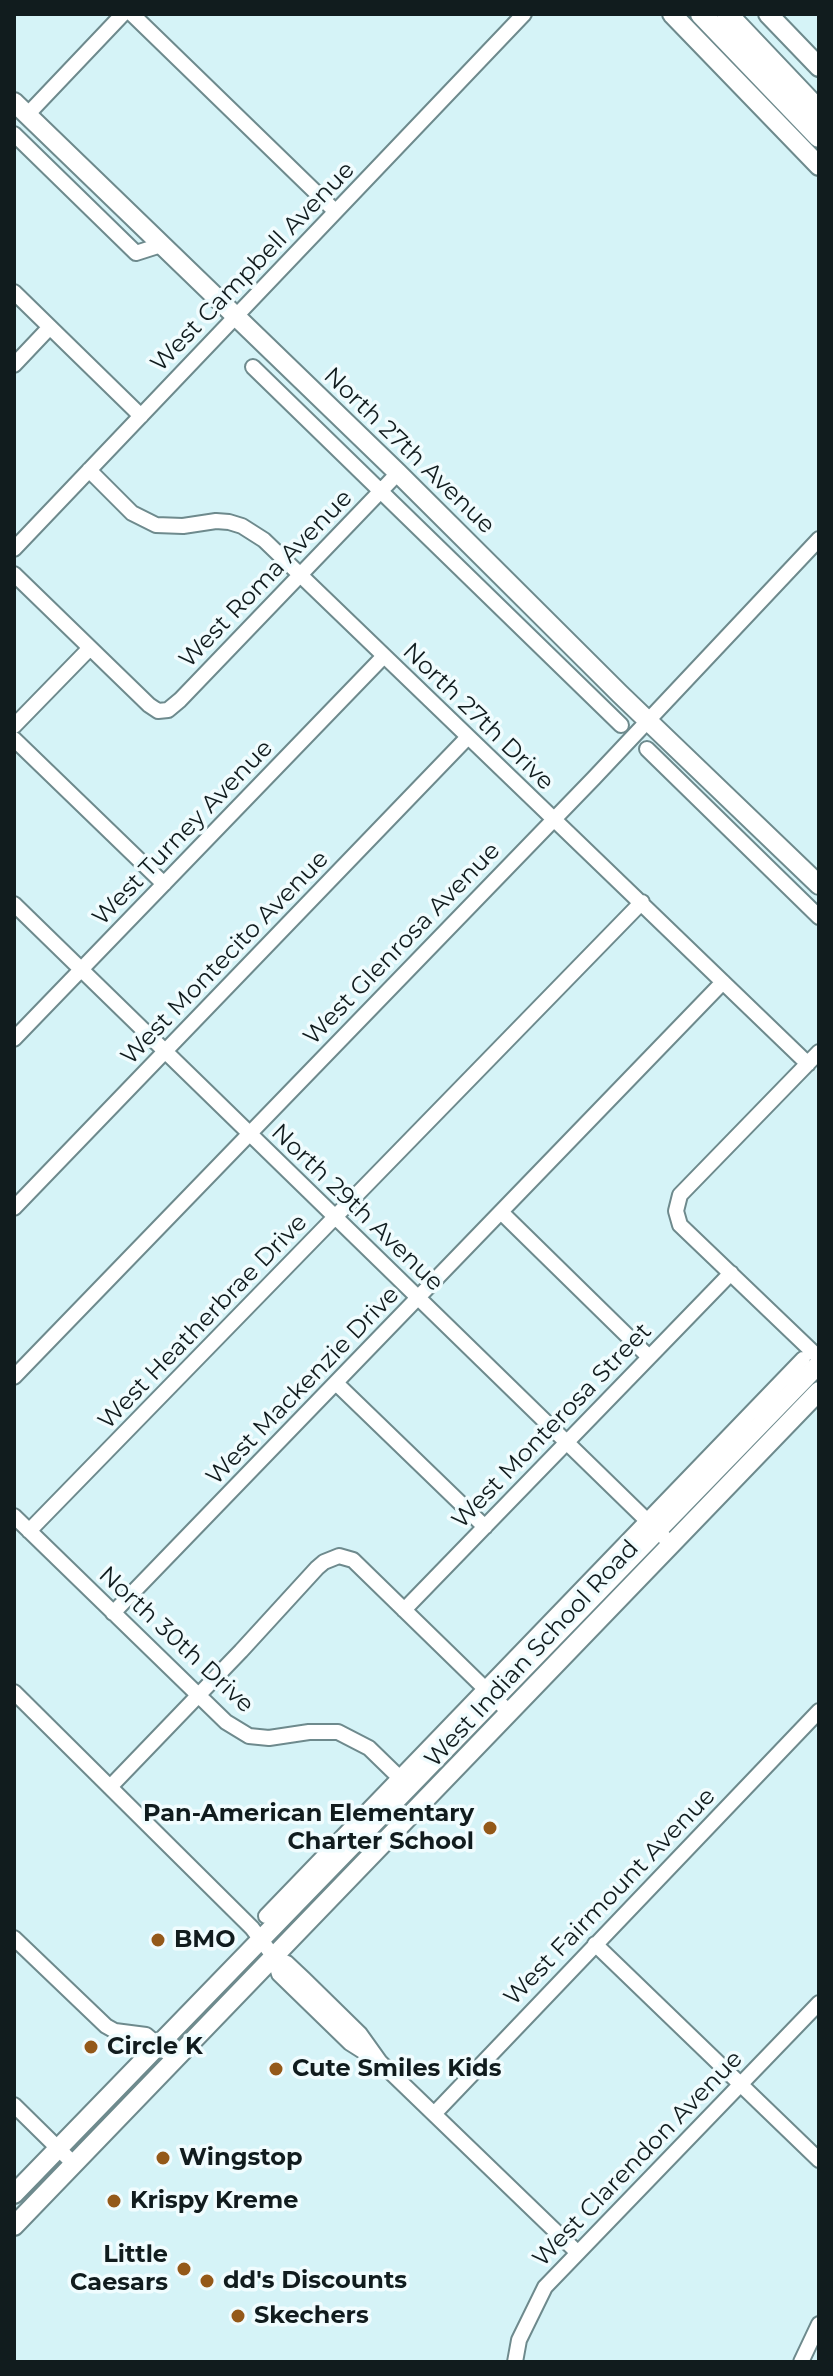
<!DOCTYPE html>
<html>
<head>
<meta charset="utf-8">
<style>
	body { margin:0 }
	#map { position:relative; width:833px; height:2376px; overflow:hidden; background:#d5f3f7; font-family:Montserrat,sans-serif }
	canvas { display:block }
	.frame { position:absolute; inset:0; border:16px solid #111c1e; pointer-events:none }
</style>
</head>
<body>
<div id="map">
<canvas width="833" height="2376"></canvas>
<div class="frame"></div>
</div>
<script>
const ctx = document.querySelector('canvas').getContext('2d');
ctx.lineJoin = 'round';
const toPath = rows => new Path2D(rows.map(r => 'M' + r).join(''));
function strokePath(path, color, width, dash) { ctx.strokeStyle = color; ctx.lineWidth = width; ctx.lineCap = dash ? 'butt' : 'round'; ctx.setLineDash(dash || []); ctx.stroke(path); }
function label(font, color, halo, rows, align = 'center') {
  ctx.font = font + ' Montserrat,sans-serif'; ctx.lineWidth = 7; ctx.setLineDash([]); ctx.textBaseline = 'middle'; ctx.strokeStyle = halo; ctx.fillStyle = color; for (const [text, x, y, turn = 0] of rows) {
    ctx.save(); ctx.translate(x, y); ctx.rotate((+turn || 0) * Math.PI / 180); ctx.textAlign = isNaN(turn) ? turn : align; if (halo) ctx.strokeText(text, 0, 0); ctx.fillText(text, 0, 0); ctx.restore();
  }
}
const minor = toPath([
	[132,14,335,211],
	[27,115,123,14],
	[14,134,136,253,161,245],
	[14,292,141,416],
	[14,365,50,327],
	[253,367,621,725],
	[89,470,132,513,156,525,183,526,216,521,229,522,242,526,264,540,808,1064],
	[14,549,524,14],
	[14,574,149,705,158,711,168,710,180,700,398,473],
	[14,726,90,648],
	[14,739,164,884],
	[647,749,819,917],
	[14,904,670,1543],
	[14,1039,383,657],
	[819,1052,680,1195,676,1211,680,1225,819,1358],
	[14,1208,467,738],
	[501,1212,649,1357],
	[14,1377,594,778,819,539],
	[336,1383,485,1527],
	[14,1516,226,1722,249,1736,269,1738,309,1732,338,1732,369,1748,405,1783],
	[29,1531,642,902],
	[404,1610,731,1273],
	[113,1613,723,982],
	[14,1692,252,1928,274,1957,279,1974,350,2043,380,2062],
	[111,1786,241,1651,317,1568,324,1562,339,1556,353,1560,510,1713],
	[266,1916,803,1359],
	[14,1938,106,2026,115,2031,146,2035,175,2059],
	[595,1944,819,2160],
	[274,1957,287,1963,304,1979,360,2034,380,2062,577,2252],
	[14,2105,74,2164],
	[434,2114,819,1711],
	[515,2362,519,2340,545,2287,819,2003],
	[801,2362,819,2324]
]);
const major = toPath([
	[672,14,819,166],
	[768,14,819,67],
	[14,102,398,473,620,694,819,885],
	[14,2194,819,1364],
	[14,2226,819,1391]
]);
const highway = toPath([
	[701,14,819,137],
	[727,14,819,111]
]);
strokePath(minor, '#6e8a8d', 18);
strokePath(major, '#6e8a8d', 22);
strokePath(highway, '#6e8a8d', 24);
strokePath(minor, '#fff', 14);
strokePath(major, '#fff', 18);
strokePath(highway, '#fff', 20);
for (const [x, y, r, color] of [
	[490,1828,8,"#945919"],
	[158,1940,8,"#945919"],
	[91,2047,8,"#945919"],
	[276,2069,8,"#945919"],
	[163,2158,8,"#945919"],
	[114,2201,8,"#945919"],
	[184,2269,8,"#945919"],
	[207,2281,8,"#945919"],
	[238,2316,8,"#945919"]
]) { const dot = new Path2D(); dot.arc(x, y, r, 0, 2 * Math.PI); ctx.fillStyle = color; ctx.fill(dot); strokePath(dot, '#f0fcfe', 3); }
label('24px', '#111c1e', '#f0fcfe', [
	["West Campbell Avenue",253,267,-46],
	["North 27th Avenue",409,451,44],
	["West Roma Avenue",266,579,-46],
	["North 27th Drive",478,717,44],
	["West Turney Avenue",183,833,-46],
	["West Glenrosa Avenue",402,944,-46],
	["West Montecito Avenue",225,958,-46],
	["North 29th Avenue",357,1208,44],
	["West Heatherbrae Drive",203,1322,-46],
	["West Mackenzie Drive",303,1386,-46],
	["West Monterosa Street",552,1426,-46],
	["North 30th Drive",176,1640,43],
	["West Indian School Road",532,1654,-47],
	["West Fairmount Avenue",610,1897,-46],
	["West Clarendon Avenue",638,2159,-46]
]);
label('bold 24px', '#111c1e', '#f0fcfe', [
	["Pan-American Elementary",474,1814,"right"],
	["Charter School",474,1842,"right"],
	["BMO",174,1940],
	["Circle K",107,2047],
	["Cute Smiles Kids",292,2069],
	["Wingstop",179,2158],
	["Krispy Kreme",130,2201],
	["Little",168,2255,"right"],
	["Caesars",168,2283,"right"],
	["dd's Discounts",223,2281],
	["Skechers",254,2316]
], 'left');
</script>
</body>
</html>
